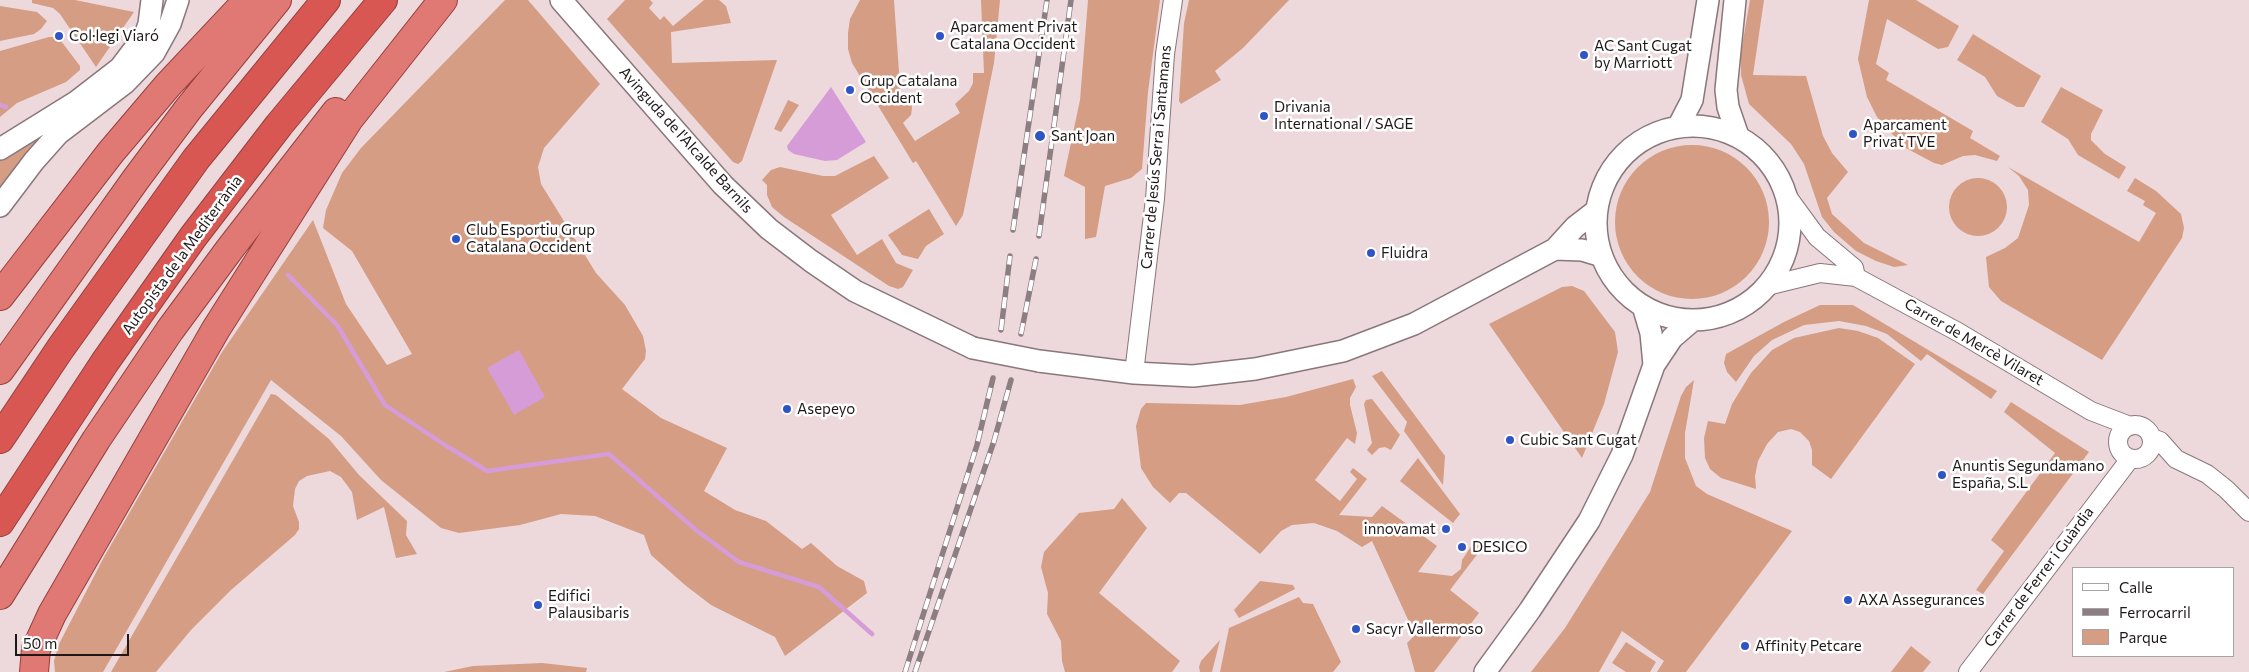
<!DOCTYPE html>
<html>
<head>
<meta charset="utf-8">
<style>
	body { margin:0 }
	#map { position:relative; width:2249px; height:672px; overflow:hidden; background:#edd8dc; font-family:Commissioner,sans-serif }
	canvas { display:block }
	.legend { position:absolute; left:2072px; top:567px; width:162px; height:90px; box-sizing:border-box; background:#fff; border:1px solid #a5a3a3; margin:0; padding:6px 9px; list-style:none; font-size:15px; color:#1f1819 }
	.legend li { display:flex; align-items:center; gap:10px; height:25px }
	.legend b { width:25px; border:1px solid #a5a3a3 }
	.scale { position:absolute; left:15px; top:634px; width:114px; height:22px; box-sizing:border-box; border:2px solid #1f1819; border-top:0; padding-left:6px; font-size:15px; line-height:18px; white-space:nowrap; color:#1f1819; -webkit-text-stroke:4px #fff; paint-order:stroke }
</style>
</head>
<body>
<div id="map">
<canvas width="2249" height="672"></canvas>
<ul class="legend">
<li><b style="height:6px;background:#fff"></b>Calle</li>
<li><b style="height:6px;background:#8d7e81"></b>Ferrocarril</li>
<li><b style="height:14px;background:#d49d84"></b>Parque</li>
</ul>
<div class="scale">50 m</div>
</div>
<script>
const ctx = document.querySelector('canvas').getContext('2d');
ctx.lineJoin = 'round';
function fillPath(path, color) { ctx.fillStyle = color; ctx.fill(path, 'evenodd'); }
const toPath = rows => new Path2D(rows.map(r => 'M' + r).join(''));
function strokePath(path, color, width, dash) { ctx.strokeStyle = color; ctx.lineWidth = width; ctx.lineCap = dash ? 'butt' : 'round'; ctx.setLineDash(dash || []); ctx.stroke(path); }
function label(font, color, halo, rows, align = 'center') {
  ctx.font = font + ' Commissioner,sans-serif'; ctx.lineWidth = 5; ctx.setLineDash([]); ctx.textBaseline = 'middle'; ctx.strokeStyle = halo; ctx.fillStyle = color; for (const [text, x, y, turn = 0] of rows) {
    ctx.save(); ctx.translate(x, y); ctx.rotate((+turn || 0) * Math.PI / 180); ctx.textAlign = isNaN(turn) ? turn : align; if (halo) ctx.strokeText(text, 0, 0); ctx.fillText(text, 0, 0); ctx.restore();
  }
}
fillPath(toPath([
	[32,0,75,0,134,12,96,67,60,14,53,8,32,3],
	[505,0,528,0,600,84,544,148,538,167,541,184,596,273,625,305,643,336,646,351,645,359,622,389,661,418,727,448,704,491,735,510,766,521,802,549,811,543,837,566,864,581,867,593,785,656,775,637,711,605,685,585,651,555,644,535,595,516,561,514,520,525,459,533,441,528,381,480,341,436,271,380,103,672,55,672,54,661,59,644,104,557,222,352,313,220,346,304,387,365,412,354,352,251,323,228,326,210,342,173,361,148],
	[625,0,650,0,653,3,649,8,660,20,664,16,673,26,704,0,719,0,726,6,731,23,671,32,672,63,777,60,742,161,738,164,733,162,607,19],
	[860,0,894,0,901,101,911,99,912,108,911,115,903,123,915,141,960,113,955,104,969,91,973,83,973,73,984,73,981,0,1000,0,994,63,963,215,956,226,916,161,913,163,852,63,848,49,848,33,850,19],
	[1088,0,1160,0,1148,92,1142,169,1131,178,1105,186,1096,237,1085,239,1085,187,1064,176,1080,100],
	[1189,0,1289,0,1243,48,1215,71,1221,80,1181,104,1179,101,1184,23],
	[1750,0,1764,0,1753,75,1806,76,1823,136,1832,153,1848,172,1827,198,1832,214,1864,243,1908,265,1894,267,1876,261,1856,251,1834,232,1822,217,1804,164,1791,144,1749,104,1741,75,1741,52],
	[1869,0,1916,0,1959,26,1948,47,1938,49,1887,19,1876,64,1889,73,1886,80,1973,131,1970,138,2000,156,1997,161,1975,155,1963,156,1942,165,1934,163,1904,147,1877,117,1867,97,1858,59],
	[0,6,37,12,47,21,41,29,34,34,0,41],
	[1973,34,2041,76,2024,107,2017,107,1997,96,1985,77,1957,60],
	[49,37,58,37,80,66,80,70,66,82,17,103,0,117,0,51],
	[2061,87,2103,110,2091,134,2091,140,2105,154,2126,167,2119,179,2078,155,2068,139,2041,122],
	[788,100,799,105,781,132,774,129],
	[61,121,0,192,0,157],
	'1615 222a77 77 0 1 1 154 0a77 77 0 1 1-154 0Z',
	[874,156,889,178,831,215,857,255,882,239,896,263,913,270,903,287,898,289,889,286,784,217,772,207,767,195,767,185,762,180,771,170,780,167,823,176,835,176],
	[2008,167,2139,242,2156,213,2143,205,2145,201,2127,191,2135,178,2156,191,2181,214,2184,228,2182,238,2102,360,2001,301,1989,287,1986,257,2005,248,2018,238,2029,205,2028,190,2019,176],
	'1949 207a29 29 0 1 1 58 0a29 29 0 1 1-58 0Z',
	[929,209,944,234,926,246,918,259,902,255,888,235],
	[1572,286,1584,291,1615,332,1618,352,1604,404,1582,458,1489,324,1562,287],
	[1820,305,1853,305,1997,391,1991,399,1927,354,1921,361,1887,334,1866,326,1839,321,1804,325,1772,340,1754,356,1736,382,1727,372,1724,363,1726,354,1784,322],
	[1839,328,1858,331,1878,338,1915,364,1831,479,1812,465,1812,450,1809,441,1800,432,1791,429,1778,432,1767,444,1758,461,1755,476,1756,489,1721,478,1710,469,1705,458,1704,438,1708,421,1725,424,1732,404,1751,373,1772,350,1794,338],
	[1382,371,1445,456,1443,485,1404,431,1407,422,1372,376],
	[1353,379,1356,387,1350,398,1350,405,1357,433,1355,444,1347,438,1315,480,1340,501,1357,479,1350,472,1353,468,1367,479,1339,515,1372,517,1382,506,1437,546,1418,572,1452,576,1461,569,1462,560,1476,539,1482,548,1450,590,1479,613,1434,672,1415,672,1407,643,1415,635,1372,541,1362,547,1337,531,1314,523,1292,525,1281,531,1260,554,1186,493,1179,493,1170,503,1153,487,1141,468,1136,426,1141,409,1146,403,1240,405,1286,397],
	[1694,380,1685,433,1685,458,1696,486,1707,494,1792,531,1686,672,1657,672,1664,661,1622,631,1599,672,1531,672,1565,628,1650,492,1681,396,1686,387],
	[271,394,276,395,329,439,359,475,407,521,406,535,417,554,396,558,384,507,357,520,352,492,341,477,330,471,307,476,299,481,295,489,293,506,299,522,299,529,295,535,231,590,191,630,156,672,111,672],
	[1372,399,1400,435,1391,450,1385,447,1379,448,1372,455,1367,450,1372,443,1364,404,1366,400],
	[2011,402,2089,452,1983,594,1976,590,2004,551,1991,540,2055,453,2004,412],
	[1418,458,1460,514,1453,523,1400,481],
	[1122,498,1147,528,1099,593,1180,661,1172,672,1065,672,1062,661,1061,641,1047,614,1048,593,1041,567,1044,552,1079,513,1114,509],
	[1260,581,1293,585,1295,589,1239,618,1234,610],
	[1299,597,1303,603,1313,604,1341,662,1333,672,1220,672,1229,628],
	[1220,640,1212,672,1200,672,1199,667,1201,661],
	[1626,642,1656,662,1650,672,1626,672,1612,663],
	[1911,646,1931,662,1923,672,1891,672],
	[542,663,587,668,586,672,444,672,473,666]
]), '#d49d84');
fillPath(toPath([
	[831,87,866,142,837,160,825,161,794,154,788,150,787,146],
	[519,350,545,397,514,415,487,368]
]), '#d69cd8');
strokePath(toPath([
	[0,105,6,107],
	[288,275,337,325,385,405,445,445,487,471,609,454,696,530,739,562,819,587,872,634]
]), '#d69cd8', 4.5);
const minor = toPath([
	[1787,196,1817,237,1854,268,1856,277],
	[1767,286,1820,273,1856,277,1958,332,2091,411,2130,426],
	[1134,373,1155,199,1165,54,1173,0],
	'2118 442a17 17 0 1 1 34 0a17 17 0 1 1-34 0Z',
	[2152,438,2160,441,2176,459,2207,474,2226,489,2249,512],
	[1968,672,2130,459]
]);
const tertiary = toPath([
	[561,0,723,185,769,229,811,261,855,291,973,348],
	[1735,0,1726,90,1728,107,1738,136],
	'1596 223a97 97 0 1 1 194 0a97 97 0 1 1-194 0Z',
	[1678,127,1692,100,1708,0],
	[0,149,76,102,120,68,145,35,149,24,152,0],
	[0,206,34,161,58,134,125,83,154,53,170,24,178,0],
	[1555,249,1582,250,1602,256],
	[1643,306,1651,333,1654,365],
	[1039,361,1134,373,1193,376,1255,369,1343,351,1414,324,1555,249,1575,227,1597,210],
	[1485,672,1530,610,1589,521,1622,455,1654,365,1672,338,1693,320]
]);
const trunk = toPath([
	[0,296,111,152,168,85,248,0],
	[0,370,136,179,189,108,277,0],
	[0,595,96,440,170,330,229,250,336,112],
	[34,672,36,649,52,614,216,329,349,119,443,0]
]);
const motorway = toPath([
	[0,439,60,349,196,159,326,0],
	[0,522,105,362,193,237,279,125,383,0]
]);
strokePath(minor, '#8a777b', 20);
strokePath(tertiary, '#8a777b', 24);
strokePath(trunk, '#97413e', 30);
strokePath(motorway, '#97413e', 30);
strokePath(minor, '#fff', 18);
strokePath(tertiary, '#fff', 21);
strokePath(trunk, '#e07874', 28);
strokePath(motorway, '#d85752', 28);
const rail = toPath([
	[1013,230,1047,0],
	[1039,236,1071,0],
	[1001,330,1010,256],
	[1021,334,1036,259],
	[905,672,977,445,993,378],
	[915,672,994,441,1011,380]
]);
strokePath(rail, '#8d7e81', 5.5);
strokePath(rail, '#fff', 4, [11]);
const tertiaryBridge = toPath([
	[973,348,1039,361]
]);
strokePath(tertiaryBridge, '#8a777b', 24, []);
strokePath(tertiaryBridge, '#fff', 21);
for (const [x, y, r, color] of [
	[59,36,5,"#2f55c5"],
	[940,36,5,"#2f55c5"],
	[1584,55,5,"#2f55c5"],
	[850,90,5,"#2f55c5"],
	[1264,116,5,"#2f55c5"],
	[1853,134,5,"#2f55c5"],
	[1040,136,6,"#2f55c5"],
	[456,239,5,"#2f55c5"],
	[1371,253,5,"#2f55c5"],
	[787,409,5,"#2f55c5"],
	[1510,440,5,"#2f55c5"],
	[1942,475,5,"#2f55c5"],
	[1446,529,5,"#2f55c5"],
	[1462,547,5,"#2f55c5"],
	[1848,600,5,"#2f55c5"],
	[538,605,5,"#2f55c5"],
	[1356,629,5,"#2f55c5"],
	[1745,646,5,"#2f55c5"]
]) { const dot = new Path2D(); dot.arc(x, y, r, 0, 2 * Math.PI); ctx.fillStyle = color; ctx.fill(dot); strokePath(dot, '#fff', 2); }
label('15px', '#1f1819', '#fff', [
	["Aparcament Privat",950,27],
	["Catalana Occident",950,44],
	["Col·legi Viaró",69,36],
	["AC Sant Cugat",1594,46],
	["by Marriott",1594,63],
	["Grup Catalana",860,81],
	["Occident",860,98],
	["Drivania",1274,107],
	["International / SAGE",1274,124],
	["Aparcament",1863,125],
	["Privat TVE",1863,142],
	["Sant Joan",1051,136],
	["Club Esportiu Grup",466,230],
	["Catalana Occident",466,247],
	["Fluidra",1381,253],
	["Asepeyo",797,409],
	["Cubic Sant Cugat",1520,440],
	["Anuntis Segundamano",1952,466],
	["España, S.L",1952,483],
	["innovamat",1436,529,"right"],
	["DESICO",1472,547],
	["Edifici",548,596],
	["Palausibaris",548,613],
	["AXA Assegurances",1858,600],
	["Sacyr Vallermoso",1366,629],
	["Affinity Petcare",1755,646]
], 'left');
label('15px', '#1f1819', '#fff', [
	["Avinguda de l'Alcalde Barnils",686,140,48],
	["Carrer de Jesús Serra i Santamans",1156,157,-85],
	["Autopista de la Mediterrània",182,255,-54],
	["Carrer de Mercè Vilaret",1974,342,30],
	["Carrer de Ferrer i Guàrdia",2039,577,-53]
]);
</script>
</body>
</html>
